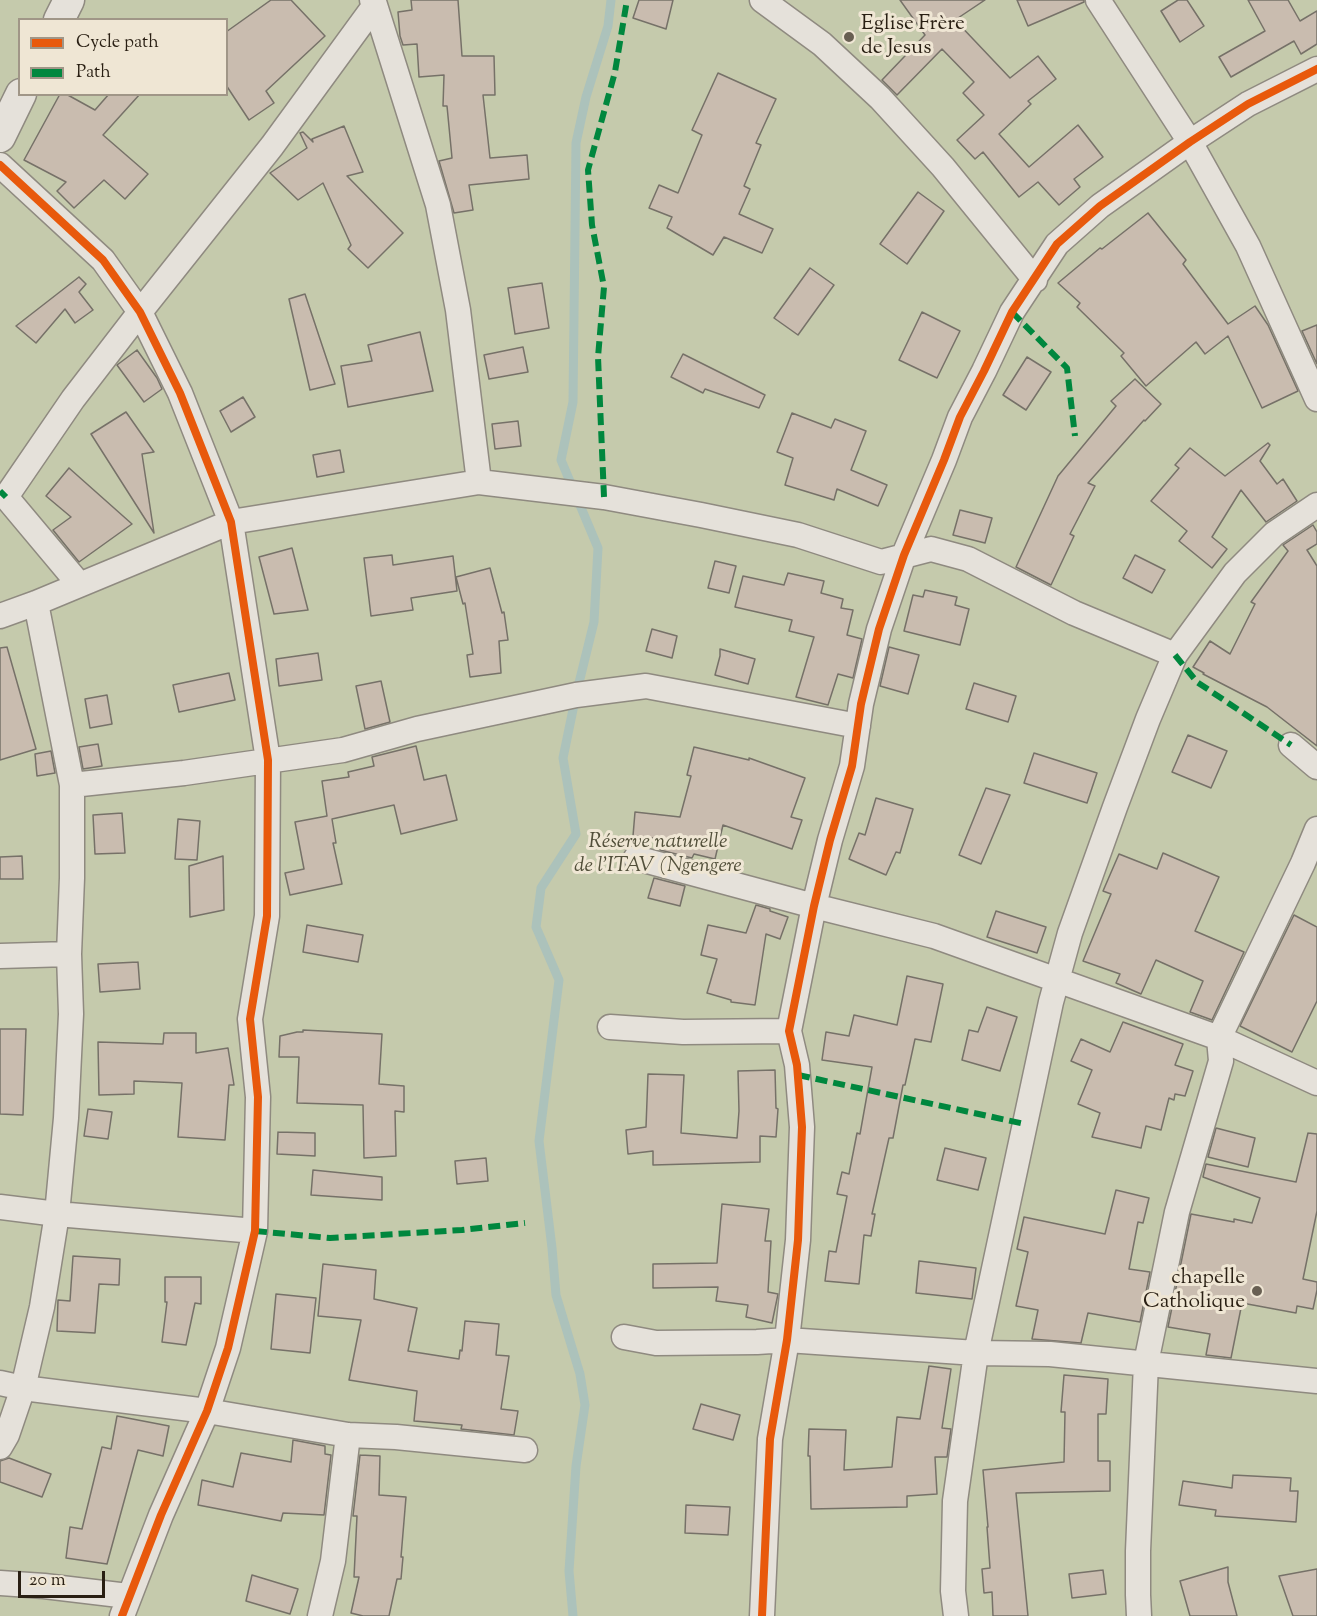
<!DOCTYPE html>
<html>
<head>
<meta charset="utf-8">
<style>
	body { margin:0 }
	#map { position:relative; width:1317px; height:1616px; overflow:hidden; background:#ddd6c7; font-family:"Sorts Mill Goudy",serif }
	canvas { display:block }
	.legend { position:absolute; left:18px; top:18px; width:210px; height:78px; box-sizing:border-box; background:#efe6d4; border:2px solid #a09687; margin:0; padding:8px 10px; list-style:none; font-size:18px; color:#291f13 }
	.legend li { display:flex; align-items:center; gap:12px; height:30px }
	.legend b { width:30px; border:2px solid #a09687 }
	.scale { position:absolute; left:18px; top:1571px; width:87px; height:27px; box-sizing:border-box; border:3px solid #291f13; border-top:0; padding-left:8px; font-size:18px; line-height:21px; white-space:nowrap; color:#291f13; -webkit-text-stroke:4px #efe6d4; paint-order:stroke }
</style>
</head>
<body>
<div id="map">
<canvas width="1317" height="1616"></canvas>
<ul class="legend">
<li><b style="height:8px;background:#e8590c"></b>Cycle path</li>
<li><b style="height:8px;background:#00873e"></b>Path</li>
</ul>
<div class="scale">20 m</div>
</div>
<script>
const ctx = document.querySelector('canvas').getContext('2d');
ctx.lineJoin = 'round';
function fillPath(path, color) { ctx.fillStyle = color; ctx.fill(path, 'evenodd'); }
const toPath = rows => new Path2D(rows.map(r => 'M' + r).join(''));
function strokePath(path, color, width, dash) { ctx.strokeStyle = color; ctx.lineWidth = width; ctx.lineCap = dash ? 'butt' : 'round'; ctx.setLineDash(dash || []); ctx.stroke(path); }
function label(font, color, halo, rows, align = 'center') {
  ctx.font = font + ' "Sorts Mill Goudy",serif'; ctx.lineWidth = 6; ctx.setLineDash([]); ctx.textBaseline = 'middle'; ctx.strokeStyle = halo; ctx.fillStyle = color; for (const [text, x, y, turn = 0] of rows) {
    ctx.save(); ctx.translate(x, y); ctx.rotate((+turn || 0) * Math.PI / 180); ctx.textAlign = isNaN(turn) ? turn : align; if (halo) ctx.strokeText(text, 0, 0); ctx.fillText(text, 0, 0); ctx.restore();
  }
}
fillPath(toPath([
	[0,0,1317,0,1317,1616,0,1616],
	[20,20,226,20,226,94,20,94]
]), '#c5caac');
strokePath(toPath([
	[573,1616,569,1571,576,1466,585,1405,580,1374,556,1295,552,1248,539,1141,559,980,536,927,541,888,576,834,563,758,576,695,594,622,598,548,561,460,573,402,576,143,586,97,608,26,611,0]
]), '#acc2bb', 9);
const building = toPath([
	[271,0,291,0,325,36,266,91,274,103,249,120,226,85,226,32,271,0],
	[411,0,458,0,462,56,494,56,495,95,483,95,490,158,527,155,529,179,469,185,473,210,454,213,439,161,452,158,447,106,443,106,444,75,419,77,417,44,403,45,400,36,398,12,412,10,411,0],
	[639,0,673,0,666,29,633,18,639,0],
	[900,0,985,0,955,20,1010,78,1038,56,1056,79,1028,101,1031,104,999,134,1029,167,1078,125,1103,157,1074,179,1080,187,1059,205,1038,182,1019,197,983,152,975,159,957,140,984,115,963,93,974,82,942,49,897,95,882,80,925,35,900,0],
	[1017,0,1084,0,1084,2,1028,26,1017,0],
	[1178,0,1187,0,1204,26,1180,42,1161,11,1178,0],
	[1248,0,1288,0,1300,21,1317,11,1317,44,1301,54,1294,41,1231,77,1219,57,1265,31,1248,0],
	[718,73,776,99,756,143,761,145,744,186,750,189,739,214,773,229,762,253,724,237,713,255,667,228,672,217,649,208,659,185,678,193,702,135,692,130,718,73],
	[60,94,66,94,95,110,109,94,140,94,103,135,148,174,125,199,104,180,74,208,57,191,66,182,24,160,60,94],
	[344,126,363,172,347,176,403,233,368,268,348,249,351,245,323,183,298,200,270,173,307,148,300,133,303,132,313,142,312,139,344,126],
	[918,192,944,211,907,264,880,244,918,192],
	[1148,213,1186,260,1183,264,1228,324,1255,306,1268,325,1298,391,1262,408,1228,336,1205,354,1196,342,1146,386,1121,356,1124,353,1077,307,1080,303,1058,283,1100,248,1102,249,1148,213],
	[810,268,834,285,798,335,774,318,810,268],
	[79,277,86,284,79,292,93,310,75,323,65,309,36,343,16,326,79,277],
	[542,283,549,328,515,334,508,288,542,283],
	[305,294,335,384,310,390,289,299,305,294],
	[922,312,960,331,937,378,899,360,922,312],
	[1317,325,1317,364,1302,331,1317,325],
	[420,332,433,391,348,407,341,366,372,361,368,345,420,332],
	[523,347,528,372,489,379,484,355,523,347],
	[137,350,157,378,162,389,144,402,117,365,137,350],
	[683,354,765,395,759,408,705,389,703,393,671,377,683,354],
	[1027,357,1051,372,1026,410,1003,395,1027,357],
	[1135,379,1161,404,1145,421,1144,420,1088,483,1095,486,1070,534,1074,536,1051,585,1016,567,1058,476,1116,406,1111,401,1135,379],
	[243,397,255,417,231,432,220,411,243,397],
	[126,412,154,452,142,454,154,533,91,434,126,412],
	[792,413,831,428,835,419,866,431,851,470,887,485,878,506,837,489,834,500,785,485,793,458,777,452,792,413],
	[518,421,521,446,495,449,492,424,518,421],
	[1268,443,1270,445,1260,461,1277,484,1283,479,1297,501,1266,522,1241,490,1212,537,1227,549,1212,568,1179,541,1187,531,1151,501,1179,468,1175,465,1190,448,1225,476,1268,443],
	[340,450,344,472,317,477,313,455,340,450],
	[69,468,132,524,79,562,53,530,71,517,46,496,69,468],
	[960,510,992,518,985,543,953,535,960,510],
	[1313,525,1317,532,1317,544,1307,550,1317,566,1317,746,1267,707,1203,674,1204,673,1193,667,1210,641,1230,654,1255,604,1251,602,1288,551,1283,545,1313,525],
	[292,548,308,610,274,614,259,557,292,548],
	[392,555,393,565,453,556,457,591,411,598,413,610,371,616,364,558,392,555],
	[1135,555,1165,570,1152,593,1123,578,1135,555],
	[715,561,736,566,729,593,708,588,715,561],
	[490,568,502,613,504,612,508,640,499,641,501,673,470,677,467,655,473,654,465,603,463,604,456,577,490,568],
	[788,573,824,581,821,593,843,599,841,608,853,610,847,635,862,639,853,678,838,674,828,705,796,697,814,637,789,631,792,620,735,607,743,576,784,585,788,573],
	[925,590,957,597,955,605,969,609,960,645,904,631,913,595,923,597,925,590],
	[652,629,677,636,672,658,646,651,652,629],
	[7,647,36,749,0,760,0,648,7,647],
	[889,647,919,655,908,694,880,686,889,647],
	[720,649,755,659,748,684,715,675,720,656,720,649],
	[318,653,322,680,279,686,276,659,318,653],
	[229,673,235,700,179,712,173,685,229,673],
	[381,681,390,722,365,729,356,686,381,681],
	[974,683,1016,696,1008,722,966,709,974,683],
	[107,695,112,724,90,728,85,699,107,695],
	[1188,735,1227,751,1211,788,1172,772,1188,735],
	[98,744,102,766,83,769,79,747,98,744],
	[416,746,424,780,446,775,457,820,401,834,394,805,332,819,336,843,333,843,342,884,290,895,285,873,304,869,295,822,327,816,322,781,349,777,348,772,374,766,372,757,416,746],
	[694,747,749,760,749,758,805,778,791,817,802,820,792,849,723,825,715,859,694,854,692,858,660,850,663,839,633,836,635,812,680,817,691,776,687,775,694,747],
	[51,751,55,773,37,776,35,754,51,751],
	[1034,753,1097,773,1087,803,1024,783,1034,753],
	[986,788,1010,795,981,864,959,855,986,788],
	[876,798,913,809,900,853,896,852,886,875,849,859,859,833,865,835,876,798],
	[122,813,125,853,95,854,93,815,122,813],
	[178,819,200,821,197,860,175,859,178,819],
	[1163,853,1219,877,1195,931,1244,952,1212,1020,1190,1012,1203,981,1156,960,1141,994,1116,983,1120,974,1083,961,1111,894,1103,891,1119,854,1157,869,1163,853],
	[22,856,23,879,0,879,0,857,22,856],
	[223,856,224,910,190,917,189,866,223,856],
	[654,878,685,886,680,906,648,898,654,878],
	[756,905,770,909,770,911,788,917,780,939,766,934,755,1005,731,1002,731,1000,707,993,717,959,701,955,708,925,746,933,756,905],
	[996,911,1046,927,1037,953,987,937,996,911],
	[1294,915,1317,927,1317,1001,1292,1052,1240,1026,1294,915],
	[307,925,363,935,358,962,303,952,307,925],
	[138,962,140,989,100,992,98,964,138,962],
	[907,976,943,984,931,1042,915,1039,905,1085,903,1085,893,1138,889,1138,872,1214,875,1214,871,1236,864,1235,859,1284,825,1281,829,1251,836,1252,847,1196,837,1194,842,1172,849,1174,857,1133,860,1134,872,1067,822,1060,826,1032,849,1036,854,1015,897,1025,907,976],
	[987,1007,1017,1017,1000,1071,962,1060,969,1030,978,1032,987,1007],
	[1123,1022,1183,1044,1175,1065,1193,1071,1185,1096,1175,1094,1174,1100,1169,1098,1161,1130,1146,1126,1141,1148,1092,1137,1100,1113,1078,1104,1092,1070,1071,1061,1081,1039,1110,1052,1123,1022],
	[0,1029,26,1029,23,1115,0,1114,0,1029],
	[303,1030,382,1034,379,1084,404,1086,404,1112,395,1111,396,1156,364,1158,363,1105,297,1103,299,1057,279,1057,280,1036,297,1032,303,1032,303,1030],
	[164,1033,196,1033,196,1053,228,1048,234,1085,229,1085,225,1140,178,1137,182,1083,134,1081,134,1094,99,1095,98,1042,163,1044,164,1033],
	[775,1070,776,1108,778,1109,776,1137,760,1136,760,1162,653,1165,653,1151,628,1154,626,1130,646,1127,648,1074,684,1075,681,1133,737,1138,739,1111,738,1071,775,1070],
	[88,1109,112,1112,108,1139,84,1136,88,1109],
	[1216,1128,1255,1138,1248,1167,1208,1157,1216,1128],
	[278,1132,315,1133,315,1156,277,1154,278,1132],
	[1308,1133,1317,1134,1317,1211,1303,1279,1317,1282,1317,1290,1313,1309,1297,1306,1296,1313,1242,1303,1231,1358,1206,1355,1210,1334,1168,1327,1191,1214,1234,1222,1234,1219,1252,1223,1260,1198,1203,1177,1206,1164,1296,1182,1308,1133],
	[945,1148,986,1158,978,1190,937,1180,945,1148],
	[486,1158,488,1181,457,1184,455,1161,486,1158],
	[313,1170,382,1177,382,1200,311,1195,313,1170],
	[1116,1190,1149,1198,1143,1223,1138,1222,1129,1269,1150,1272,1140,1322,1088,1313,1081,1343,1032,1339,1038,1310,1016,1306,1028,1252,1017,1249,1024,1217,1105,1234,1116,1190],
	[722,1204,769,1209,765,1241,771,1241,768,1292,778,1294,772,1323,746,1317,748,1305,716,1301,718,1287,653,1288,653,1264,717,1263,722,1204],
	[73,1256,120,1259,119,1285,99,1284,95,1333,57,1331,58,1300,70,1301,73,1256],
	[919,1261,976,1268,972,1299,916,1293,919,1261],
	[323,1264,376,1270,374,1299,417,1308,408,1351,459,1359,460,1350,462,1351,465,1321,499,1324,496,1355,509,1356,501,1409,518,1411,514,1435,461,1429,462,1425,414,1421,417,1391,349,1380,361,1320,318,1316,323,1264],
	[165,1277,201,1277,201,1304,195,1303,186,1345,162,1342,167,1302,165,1302,165,1277],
	[276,1294,316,1298,310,1353,271,1349,276,1294],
	[929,1366,951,1369,942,1428,951,1429,947,1457,935,1457,937,1494,907,1496,907,1507,811,1509,810,1456,808,1456,809,1429,846,1430,844,1470,892,1467,897,1417,920,1419,929,1366],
	[1064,1375,1108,1379,1106,1414,1098,1414,1098,1461,1110,1461,1110,1491,1016,1493,1028,1616,993,1616,992,1592,984,1593,982,1569,990,1568,987,1527,988,1527,983,1470,1064,1462,1065,1412,1061,1412,1064,1375],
	[701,1404,740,1415,733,1440,693,1429,701,1404],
	[117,1416,169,1426,163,1456,138,1450,107,1564,66,1558,70,1527,82,1529,102,1447,111,1449,117,1416],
	[293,1440,325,1446,325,1454,331,1455,324,1515,283,1513,281,1521,198,1505,202,1480,233,1487,241,1453,291,1462,293,1440],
	[360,1455,380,1456,379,1495,406,1497,401,1557,403,1557,401,1579,397,1579,389,1616,363,1616,351,1613,359,1577,354,1577,357,1516,353,1516,360,1455],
	[9,1458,51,1474,42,1497,0,1482,0,1461,9,1458],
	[1233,1475,1291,1478,1290,1491,1298,1491,1296,1522,1215,1516,1216,1510,1179,1505,1183,1481,1232,1488,1233,1475],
	[686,1505,730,1507,728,1535,685,1533,686,1505],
	[1228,1567,1228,1582,1237,1616,1190,1616,1180,1581,1228,1567],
	[1317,1569,1317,1616,1293,1616,1279,1576,1317,1569],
	[1103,1570,1106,1594,1072,1598,1069,1574,1103,1570],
	[252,1575,298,1589,290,1614,246,1601,252,1575]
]);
fillPath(building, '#c9bcaf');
strokePath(building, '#767168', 1.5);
const minor = toPath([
	[372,0,375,5,438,205,458,310,479,482],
	[762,0,822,44,880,98,943,167,1035,280],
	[1098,0,1190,142,1248,246,1317,399],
	[0,165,103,260,140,312,180,393,231,522,268,760,267,916,250,1019,258,1097,255,1231,228,1348,207,1411,161,1515,122,1616],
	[79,584,6,497,73,399,140,312,272,146,375,5],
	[0,616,36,603,231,522,479,482,604,497,701,515,798,535,881,562,931,549,968,559,1074,613,1175,655],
	[1291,745,1317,767],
	[72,785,184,773,343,750,417,729,576,695,646,686,858,726],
	[636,858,814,906,934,936,1219,1038,1317,1083],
	[0,956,69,954],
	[610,1027,683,1032,789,1031],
	[0,1207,57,1214,255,1231],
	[624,1337,656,1343,757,1342,787,1340,976,1353,1050,1354,1317,1381],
	[0,1383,23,1388,207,1411,348,1435,396,1437,525,1450],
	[0,1447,7,1435,23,1388,42,1307,57,1214,66,1118,71,1014,69,954,72,878,72,785,36,603],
	[0,1583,44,1586,128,1596],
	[320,1616,333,1561,348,1435],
	[762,1616,770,1439,787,1340,798,1240,802,1127,797,1065,789,1031,814,906,830,840,852,766,861,704,879,629,904,555,944,460,960,417,984,371,1012,312,1057,244,1100,206,1190,142,1248,104,1317,69],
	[956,1616,953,1591,955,1501,976,1353,1051,1002,1070,933,1115,807,1148,719,1175,655,1235,573,1274,534,1317,505],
	[1139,1616,1138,1595,1138,1551,1146,1363,1177,1212,1221,1061,1219,1038,1303,863,1317,829]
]);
const tertiary = toPath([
	[59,20,69,0],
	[0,137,21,94]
]);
strokePath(minor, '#8f8a80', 27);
strokePath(tertiary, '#8f8a80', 33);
strokePath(minor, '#e5e1da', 24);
strokePath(tertiary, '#e5e1da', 30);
strokePath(toPath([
	[1012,312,1067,368,1075,436],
	[0,491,6,497],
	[604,497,598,357,604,287,592,225,588,170,615,72,627,0],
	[1175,655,1197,682,1291,745],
	[798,1075,1025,1124],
	[255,1231,330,1238,462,1230,525,1223]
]), '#00873e', 6, [12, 6]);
strokePath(toPath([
	[0,165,103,260,140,312,180,393,231,522,268,760,267,916,250,1019,258,1097,255,1231,228,1348,207,1411,161,1515,122,1616],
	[762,1616,770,1439,787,1340,798,1240,802,1127,797,1065,789,1031,814,906,830,840,852,766,861,704,879,629,904,555,944,460,960,417,984,371,1012,312,1057,244,1100,206,1190,142,1248,104,1317,69]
]), '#e8590c', 8);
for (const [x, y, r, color] of [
	[849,37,6,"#685f52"],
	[1257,1291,6,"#685f52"]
]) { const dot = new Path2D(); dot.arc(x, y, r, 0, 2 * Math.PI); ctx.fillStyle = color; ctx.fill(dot); strokePath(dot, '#efe6d4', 2); }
label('21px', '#291f13', '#efe6d4', [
	["Eglise Frère",861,25],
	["de Jesus",861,49],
	["chapelle",1245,1279,"right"],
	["Catholique",1245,1303,"right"]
], 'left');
label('italic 21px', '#524f3a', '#efe6d4', [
	["Réserve naturelle",658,843],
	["de l'ITAV (Ngengere",658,867]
]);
</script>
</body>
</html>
